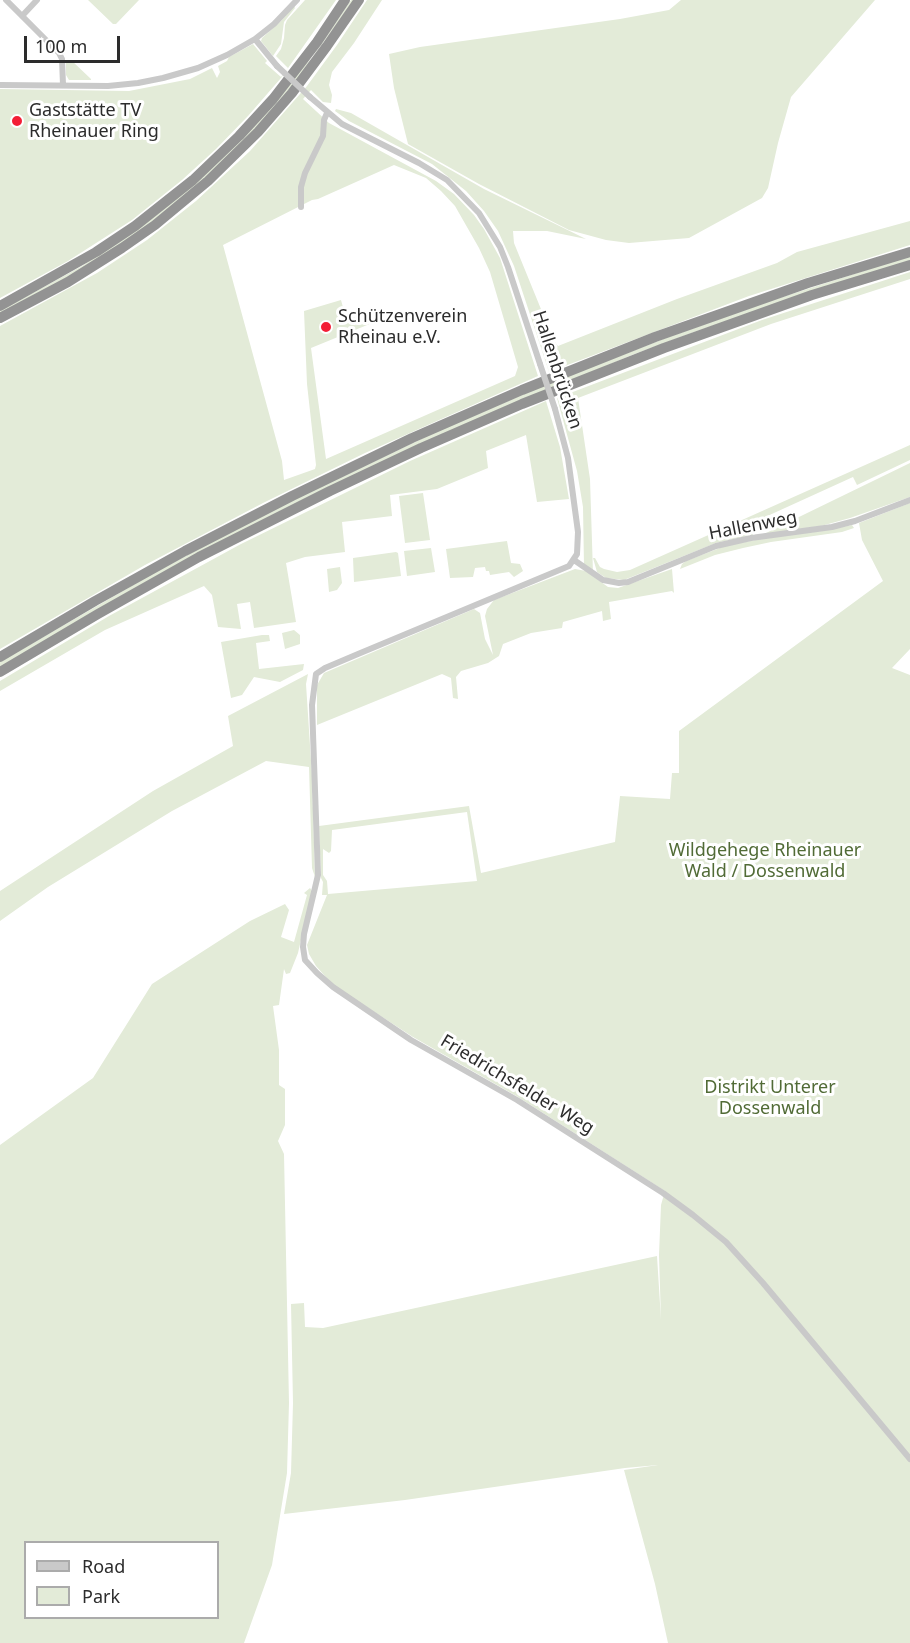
<!DOCTYPE html>
<html>
<head>
<meta charset="utf-8">
<style>
	body { margin:0 }
	#map { position:relative; width:910px; height:1643px; overflow:hidden; background:#fff; font-family:"Noto Sans",sans-serif }
	canvas { display:block }
	.legend { position:absolute; left:24px; top:1541px; width:195px; height:78px; box-sizing:border-box; background:#fff; border:2px solid #ababab; margin:0; padding:8px 10px; list-style:none; font-size:18px; color:#2c2c2c }
	.legend li { display:flex; align-items:center; gap:12px; height:30px }
	.legend b { width:30px; border:2px solid #ababab }
	.scale { position:absolute; left:24px; top:36px; width:96px; height:27px; box-sizing:border-box; border:3px solid #2c2c2c; border-top:0; padding-left:8px; font-size:18px; line-height:21px; white-space:nowrap; color:#2c2c2c; -webkit-text-stroke:4px #fff; paint-order:stroke }
</style>
</head>
<body>
<div id="map">
<canvas width="910" height="1643"></canvas>
<ul class="legend">
<li><b style="height:8px;background:#c9c9c9"></b>Road</li>
<li><b style="height:16px;background:#e3ebd8"></b>Park</li>
</ul>
<div class="scale">100 m</div>
</div>
<script>
const ctx = document.querySelector('canvas').getContext('2d');
ctx.lineJoin = 'round';
function fillPath(path, color) { ctx.fillStyle = color; ctx.fill(path, 'evenodd'); }
const toPath = rows => new Path2D(rows.map(r => 'M' + r).join(''));
function strokePath(path, color, width, dash) { ctx.strokeStyle = color; ctx.lineWidth = width; ctx.lineCap = dash ? 'butt' : 'round'; ctx.setLineDash(dash || []); ctx.stroke(path); }
function label(font, color, halo, rows, align = 'center') {
  ctx.font = font + ' "Noto Sans",sans-serif'; ctx.lineWidth = 6; ctx.setLineDash([]); ctx.textBaseline = 'middle'; ctx.strokeStyle = halo; ctx.fillStyle = color; for (const [text, x, y, turn = 0] of rows) {
    ctx.save(); ctx.translate(x, y); ctx.rotate((+turn || 0) * Math.PI / 180); ctx.textAlign = isNaN(turn) ? turn : align; if (halo) ctx.strokeText(text, 0, 0); ctx.fillText(text, 0, 0); ctx.restore();
  }
}
fillPath(toPath([
	[88,0,139,0,116,24,113,24],
	[305,0,336,0,281,78,248,116,216,149,182,180,132,220,68,261,0,298,0,89,129,91,190,79,212,68,217,78,220,72,218,66,227,61,229,57,253,44,267,61,265,63,281,77,288,68,276,56,281,49,284,38,285,25,287,20],
	[351,0,354,0,291,87,246,139,202,181,139,232,72,275,0,314,0,311,82,266,137,230,311,59],
	[367,0,382,0,354,43,332,72,329,85,332,95,331,103,323,102,311,90,303,99,329,123,436,181,454,194,474,215,484,229,500,258,538,376,365,453,263,503,145,565,0,649,0,326,97,273,147,240,196,201,250,151,307,86,337,45],
	[394,165,426,178,441,191,455,206,479,248,490,272,518,367,515,376,326,459,311,348,377,321,374,311,350,318,347,322,341,300,304,311,307,384,316,465,315,469,284,480,282,461,223,245,312,200,318,199],
	[681,0,875,0,791,97,778,143,768,188,762,198,689,238,629,243,606,240,569,230,479,184,408,144,394,88,389,54,420,47,620,19,669,10],
	[294,6,295,8,284,22,281,44,273,56,261,41,262,38,281,21],
	[71,60,91,79,91,80,69,80,66,75,66,61],
	[336,109,351,113,484,189,586,239,547,231,513,231,514,243,554,341,558,346,677,299,777,263,797,252,910,221,910,245,749,296,549,372,514,266,498,231,484,211,466,191,432,164,349,121,335,111],
	[910,256,910,260,694,332,632,355,438,436,0,667,0,662,154,573,268,512,436,432,550,383,666,338,773,300],
	[910,272,910,279,771,324,578,398,590,479,593,573,584,566,583,507,577,471,557,398,762,320],
	[546,401,560,447,569,499,537,502,526,435,486,451,488,468,437,489,390,495,392,516,342,522,345,552,305,557,286,563,296,622,254,628,250,602,237,604,241,629,218,627,212,595,204,586,105,630,0,691,0,681,109,616,241,544,410,461],
	[910,445,910,460,857,485,853,477,763,518,759,529,752,535,716,543,624,580,606,578,597,572,593,558,595,558,600,567,604,569,617,572,630,570],
	[910,463,910,497,850,518,821,526,764,534],
	[423,493,430,540,405,543,399,496],
	[910,503,910,649,892,668,910,675,910,1643,668,1643,655,1584,624,1470,658,1465,625,1468,405,1500,284,1514,291,1473,293,1403,291,1304,304,1303,305,1327,323,1328,657,1256,661,1320,659,1255,661,1205,665,1191,518,1097,413,1037,333,985,316,966,309,954,307,945,327,895,322,895,323,882,321,878,319,826,469,806,481,873,615,842,620,796,670,799,672,773,679,773,679,731,883,581,862,540,859,523],
	[467,812,477,881,328,894,327,881,323,875,323,849,329,853,331,851,332,830],
	[852,525,854,528,842,532,771,542,743,548,715,555,680,569,682,564,686,561,725,546,771,537,822,531],
	[507,541,511,563,520,564,523,571,514,577,509,572,490,575,489,571,486,571,485,567,475,568,473,577,450,578,446,549],
	[431,548,435,572,407,576,404,551],
	[396,552,398,553,401,576,354,582,353,558],
	[340,567,342,583,337,590,329,592,327,569],
	[575,569,586,571,608,587,618,588,672,569,674,593,672,591,609,602,611,619,603,621,602,611,563,622,562,628,531,633,503,644,499,656,488,663,461,671,456,677,458,699,453,698,451,678,442,674,317,725,317,685,324,673,474,609,480,613,485,639,493,655,485,616,487,609,494,600],
	[294,630,300,635,300,644,285,649,282,633],
	[262,635,269,635,270,641,256,643,259,669,304,664,303,670,280,682,254,677,242,695,231,698,221,642],
	[308,674,306,684,312,776,315,877,312,868,309,767,266,761,172,811,48,887,0,921,0,891,153,791,233,746,228,716],
	[310,888,312,891,298,953,290,973,286,974,284,969,279,1005,273,1006,279,1050,279,1085,285,1089,285,1125,278,1141,284,1154,289,1403,287,1473,272,1565,244,1643,0,1643,0,1145,93,1078,152,984,250,921,285,904,289,910,281,937,294,942,307,895,304,893],
	[26,1542,218,1542,218,1618,26,1618]
]), '#e3ebd8');
strokePath(toPath([
	[6,0,59,53,62,59,63,85],
	[22,16,37,0],
	[255,39,277,66],
	[0,85,108,86,138,83,163,78,198,68,227,55,255,39,274,24,297,0],
	[310,97,342,124,419,163,447,180,479,213,500,247,508,267,540,364],
	[301,207,301,187,305,173,323,136,324,120,327,113],
	[555,409,568,458,578,532,577,554,569,566,358,654,325,668,316,674,312,705,318,875,304,934,303,947,305,960,317,973,333,987,411,1040,517,1100,663,1193,693,1215,726,1242,763,1283,910,1459],
	[574,560,603,580,619,583,628,582,716,546,751,538,832,527,855,521,910,500]
]), '#c9c9c9', 6);
strokePath(toPath([
	[0,306,96,252,135,226,193,180,239,136,273,99,317,42,345,0],
	[0,318,68,282,122,248,155,225,208,181,258,132,292,93,327,46,359,0],
	[0,657,95,601,185,551,292,496,412,438,522,390,655,337,808,283,910,252],
	[0,672,98,614,199,557,330,491,421,448,522,404,664,348,812,295,910,265]
]), '#939393', 10);
strokePath(toPath([
	[277,66,310,97],
	[540,364,555,409]
]), '#c9c9c9', 6);
for (const [x, y, r, color] of [
	[17,121,6,"#f31e36"],
	[326,327,6,"#f31e36"]
]) { const dot = new Path2D(); dot.arc(x, y, r, 0, 2 * Math.PI); ctx.fillStyle = color; ctx.fill(dot); strokePath(dot, '#fff', 2); }
label('18px', '#2c2c2c', '#fff', [
	["Gaststätte TV",29,111],
	["Rheinauer Ring",29,132],
	["Schützenverein",338,317],
	["Rheinau e.V.",338,338]
], 'left');
label('18px', '#2c2c2c', '#fff', [
	["Hallenbrücken",557,370,72],
	["Hallenweg",753,526,-11],
	["Friedrichsfelder Weg",517,1085,31]
]);
label('18px', '#516b36', '#fff', [
	["Wildgehege Rheinauer",765,851],
	["Wald / Dossenwald",765,872],
	["Distrikt Unterer",770,1088],
	["Dossenwald",770,1109]
]);
</script>
</body>
</html>
